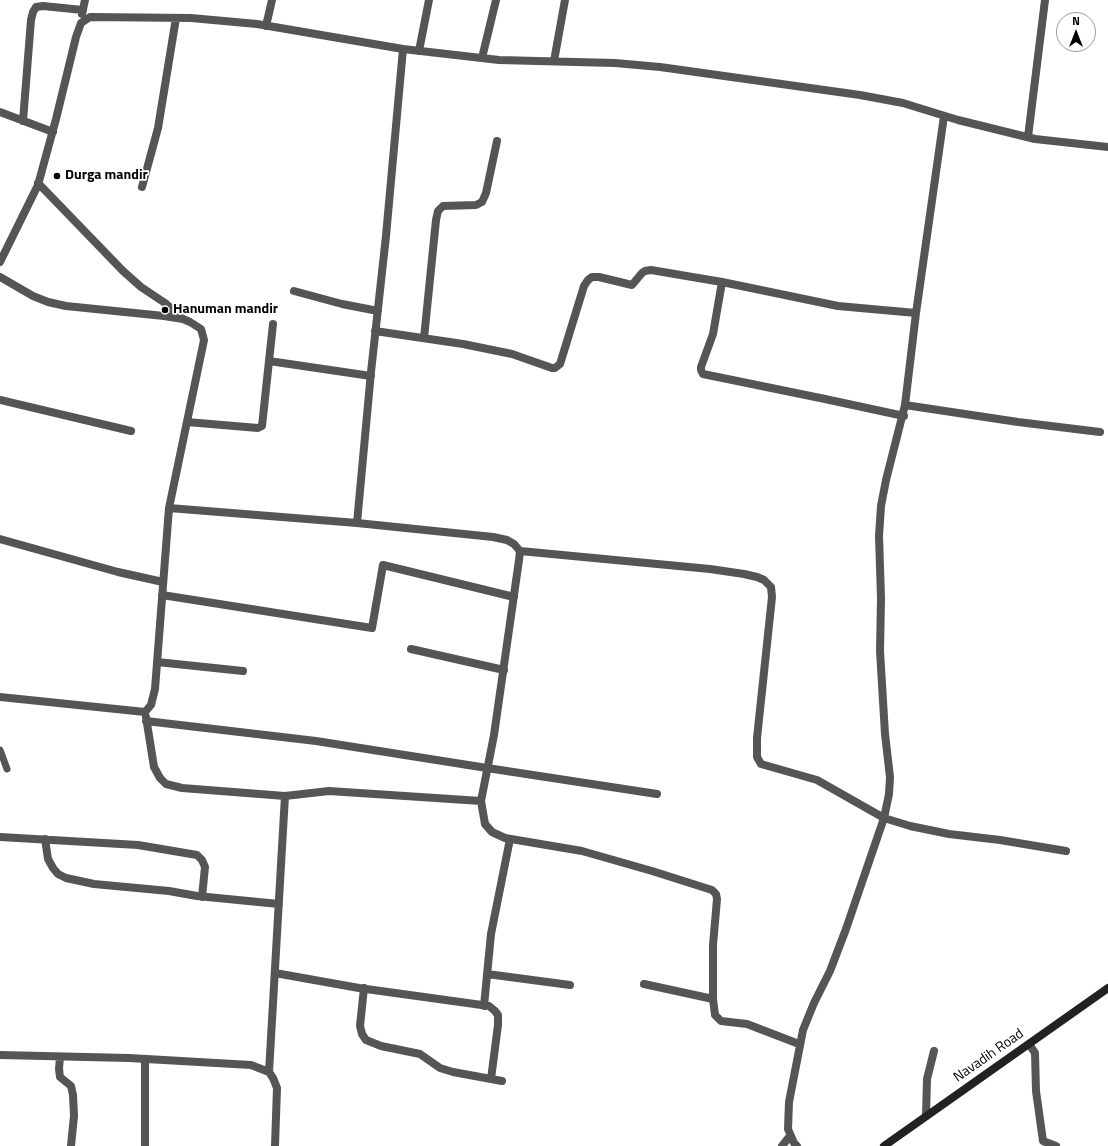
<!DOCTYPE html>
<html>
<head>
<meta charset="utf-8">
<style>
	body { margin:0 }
	#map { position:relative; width:1108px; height:1146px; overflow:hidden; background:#fff; font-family:"Titillium Web",sans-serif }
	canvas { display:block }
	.north { position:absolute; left:1056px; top:12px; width:40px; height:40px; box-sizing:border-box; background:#fff; border:1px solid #999; border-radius:50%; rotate:0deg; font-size:11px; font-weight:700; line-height:16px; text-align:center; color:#000 }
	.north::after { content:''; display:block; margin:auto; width:14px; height:18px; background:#000; clip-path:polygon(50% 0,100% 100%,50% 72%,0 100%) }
</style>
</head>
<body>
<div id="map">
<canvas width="1108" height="1146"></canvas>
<div class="north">N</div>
</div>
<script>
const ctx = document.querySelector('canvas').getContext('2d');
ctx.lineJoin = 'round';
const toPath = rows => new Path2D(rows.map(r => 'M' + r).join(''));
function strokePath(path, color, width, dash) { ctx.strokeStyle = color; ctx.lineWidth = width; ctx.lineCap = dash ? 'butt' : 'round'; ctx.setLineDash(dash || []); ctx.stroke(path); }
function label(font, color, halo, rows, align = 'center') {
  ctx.font = font + ' "Titillium Web",sans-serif'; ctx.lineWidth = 3.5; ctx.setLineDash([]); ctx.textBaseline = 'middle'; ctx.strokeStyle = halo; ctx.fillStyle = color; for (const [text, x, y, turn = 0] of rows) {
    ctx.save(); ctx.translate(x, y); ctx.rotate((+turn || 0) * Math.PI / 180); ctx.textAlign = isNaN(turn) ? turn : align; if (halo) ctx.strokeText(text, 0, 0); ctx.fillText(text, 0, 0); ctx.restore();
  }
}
strokePath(toPath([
	[0,750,7,769]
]), '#555', 7);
strokePath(toPath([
	[82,14,85,0],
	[266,26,272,0],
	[419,51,429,0],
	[482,58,496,0],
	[554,61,565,0],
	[0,112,53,132],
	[23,121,31,20,33,12,36,7,43,6,83,10],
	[1028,137,1045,0],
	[38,183,123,271,141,287,165,303,183,319],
	[142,187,158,128,176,18],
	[0,262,38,185,56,119,76,37,81,23,90,17,191,18,257,24,403,49,499,60,615,63,660,67,860,95,903,103,958,120,1035,139,1108,147],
	[0,277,33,296,48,302,66,306,164,316,183,319,190,322,201,329,204,340,169,508,155,689,151,705,145,712,0,697],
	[722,282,713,334,701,367,701,370,703,374,825,399,904,416],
	[294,291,342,304,378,311],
	[375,331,463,344,512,354,552,368,555,368,560,364,584,286,588,280,592,277,599,277,632,285,642,273,645,271,651,270,722,282,838,306,916,313],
	[424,338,436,220,438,211,443,206,476,205,482,202,486,193,497,141],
	[269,361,371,376],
	[0,400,131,431],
	[905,405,1018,422,1100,432],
	[187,422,258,428,262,426,273,324],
	[169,508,357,523,493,537,507,540,514,544,520,551,519,560,494,735,481,801,485,824,492,832,505,838,582,851,652,871,712,890,716,894,717,899,713,945,713,999,715,1015,721,1021,747,1024,799,1044],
	[357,523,371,372,386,236,403,49],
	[0,539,118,572,163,582],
	[520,551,710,569,744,574,757,577,764,580,771,587,772,597,757,738,757,757,761,764,817,780,884,818,910,826,949,834,1000,840,1066,851],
	[162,595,372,628,383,565,514,597],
	[411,649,504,670],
	[157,662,243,671],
	[146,717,154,767,160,778,166,784,182,788,285,796,329,791,481,801],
	[146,721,316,741,487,768,657,794],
	[0,837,138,845,197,855,202,860,205,867,202,897],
	[45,839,48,859,53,868,58,874,66,878,94,884,169,891,197,896,279,904],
	[275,973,359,988,489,1006,495,1011,498,1015,498,1025,491,1079],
	[487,974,570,985],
	[644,984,713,999],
	[364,988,360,1026,362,1034,366,1040,381,1046,420,1054,440,1068,453,1072,502,1081],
	[484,1006,491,934,510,839],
	[1029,1044,1035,1053,1036,1091,1043,1141,1056,1146],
	[0,1055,129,1058,251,1065,269,1072,273,1078,277,1088,275,1146],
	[60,1057,59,1069,60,1077,71,1086,73,1095,74,1116,71,1146],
	[145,1059,145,1146],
	[269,1072,285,796],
	[926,1116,927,1079,934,1051],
	[782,1146,790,1136],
	[797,1146,794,1143,788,1129,789,1102,803,1030,814,1003,830,971,846,929,884,818,889,794,890,777,885,734,880,651,881,598,879,536,881,506,886,480,905,405,916,313,944,116]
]), '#555', 8);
strokePath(toPath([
	[884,1146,1108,988]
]), '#222', 8);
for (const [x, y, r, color] of [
	[57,176,4,"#000"],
	[165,310,4,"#000"]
]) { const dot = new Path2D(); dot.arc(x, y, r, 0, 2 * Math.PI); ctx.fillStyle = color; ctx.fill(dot); strokePath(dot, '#fff', 1.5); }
label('bold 14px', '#000', '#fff', [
	["Durga mandir",65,176],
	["Hanuman mandir",173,310]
], 'left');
label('14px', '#000', '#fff', [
	["Navadih Road",989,1056,-35]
]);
</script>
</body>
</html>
